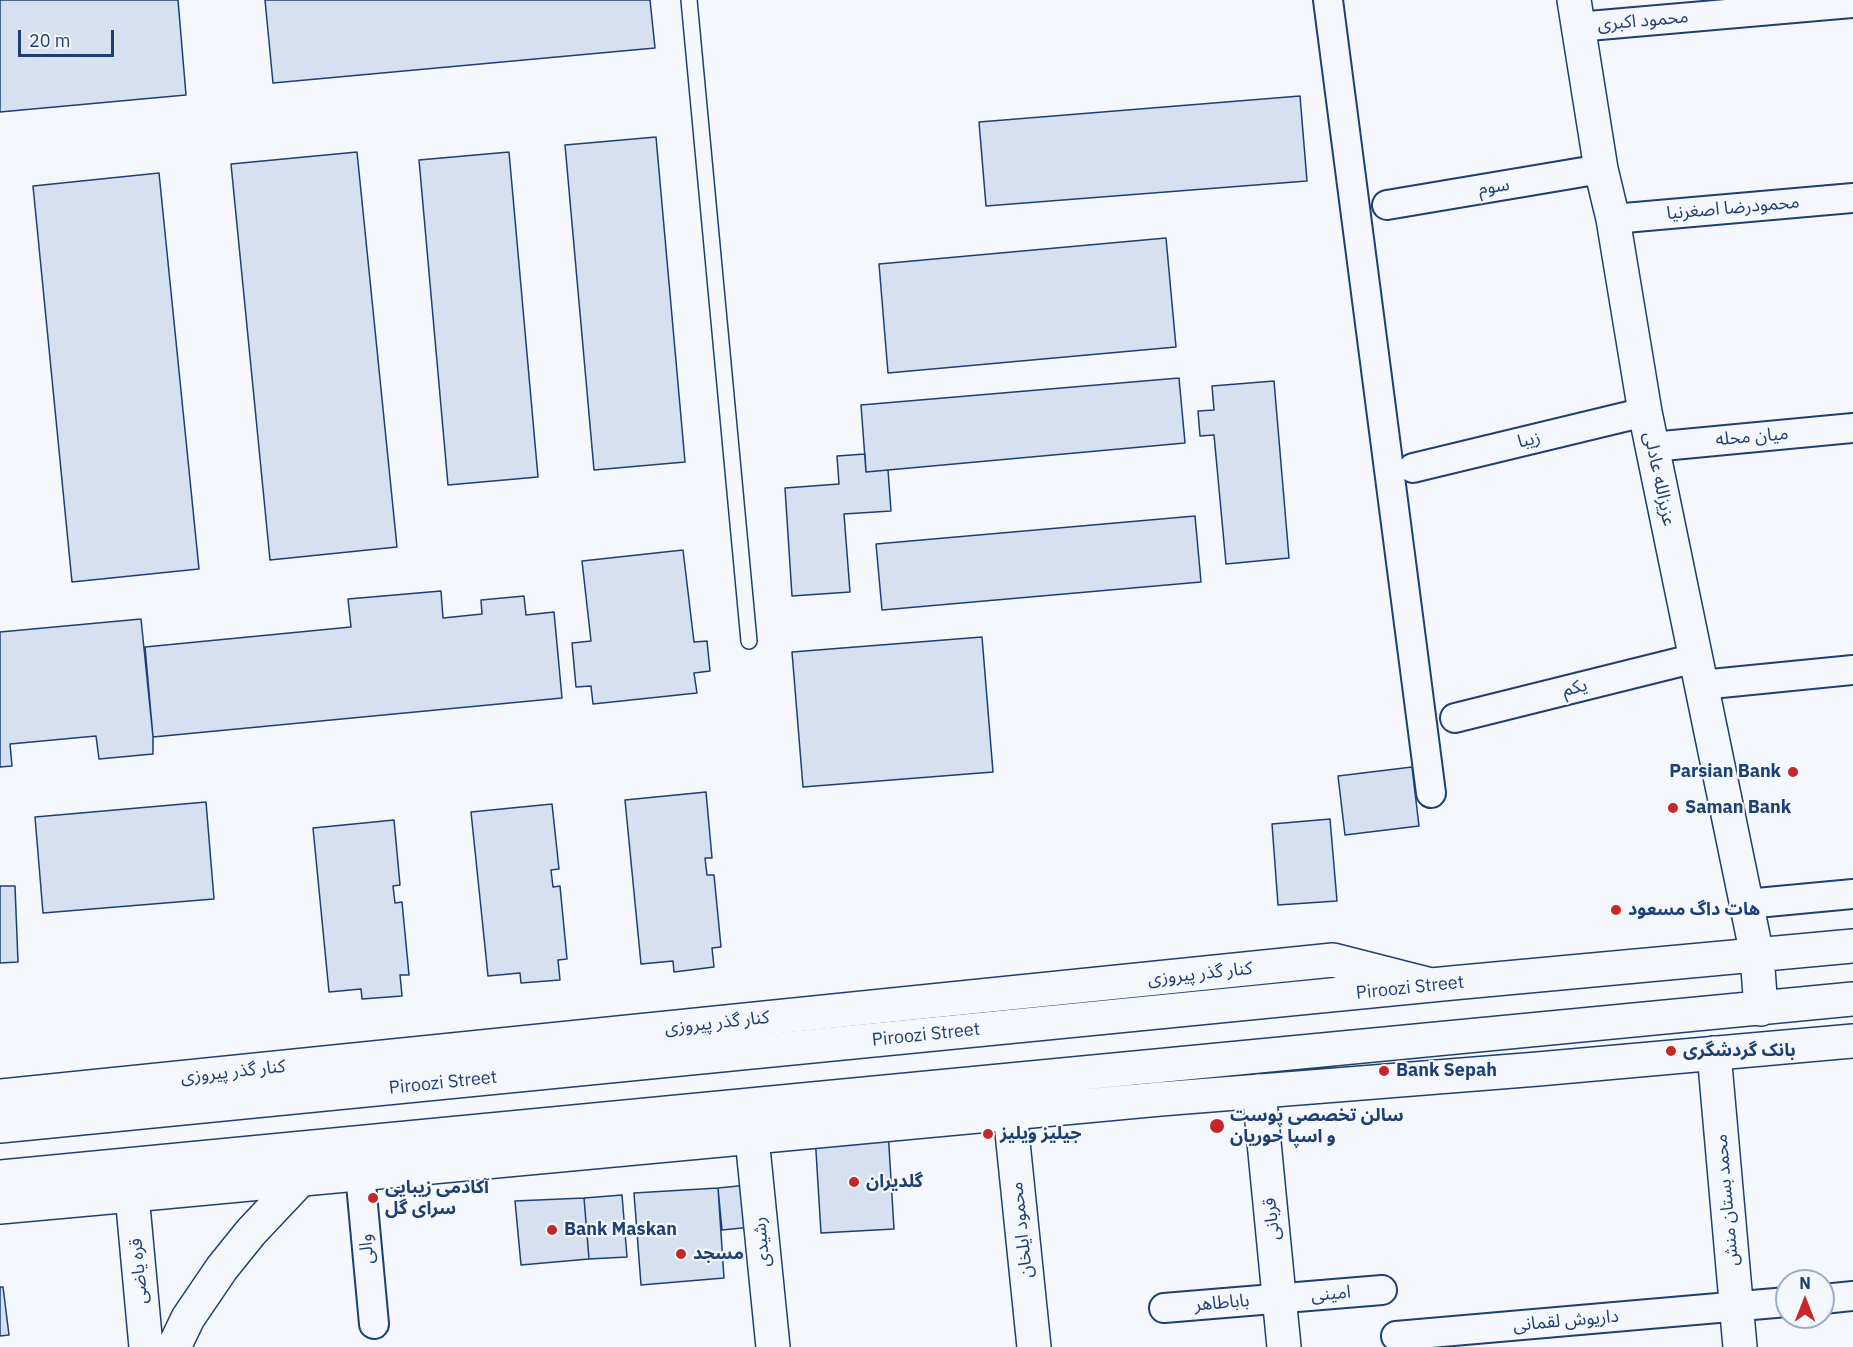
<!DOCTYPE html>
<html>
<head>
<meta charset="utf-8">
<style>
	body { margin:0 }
	#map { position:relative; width:1853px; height:1347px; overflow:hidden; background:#f4f7fb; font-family:"IBM Plex Sans",sans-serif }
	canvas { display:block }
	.north { position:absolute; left:1775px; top:1269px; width:60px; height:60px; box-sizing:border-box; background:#f4f7fb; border:2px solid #9eadc5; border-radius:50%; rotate:0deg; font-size:16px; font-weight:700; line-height:24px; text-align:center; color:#1d3f73 }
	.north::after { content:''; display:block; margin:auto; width:21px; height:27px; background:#c62828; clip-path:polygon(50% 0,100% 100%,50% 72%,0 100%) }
	.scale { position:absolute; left:18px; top:30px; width:96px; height:27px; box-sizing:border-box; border:3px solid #1d3f73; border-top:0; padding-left:8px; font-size:18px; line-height:21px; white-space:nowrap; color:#1d3f73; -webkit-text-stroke:4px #f4f7fb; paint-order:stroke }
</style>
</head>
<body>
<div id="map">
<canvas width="1853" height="1347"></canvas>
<div class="north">N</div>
<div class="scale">20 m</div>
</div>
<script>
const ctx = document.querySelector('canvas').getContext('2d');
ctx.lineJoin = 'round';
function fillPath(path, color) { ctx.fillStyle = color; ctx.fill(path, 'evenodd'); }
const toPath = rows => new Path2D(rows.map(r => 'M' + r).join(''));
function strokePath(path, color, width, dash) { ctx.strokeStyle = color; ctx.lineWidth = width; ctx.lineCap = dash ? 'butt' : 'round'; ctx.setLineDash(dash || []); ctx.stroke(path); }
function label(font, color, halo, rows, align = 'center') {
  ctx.font = font + ' "IBM Plex Sans","Noto Sans Arabic",sans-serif'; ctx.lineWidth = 4.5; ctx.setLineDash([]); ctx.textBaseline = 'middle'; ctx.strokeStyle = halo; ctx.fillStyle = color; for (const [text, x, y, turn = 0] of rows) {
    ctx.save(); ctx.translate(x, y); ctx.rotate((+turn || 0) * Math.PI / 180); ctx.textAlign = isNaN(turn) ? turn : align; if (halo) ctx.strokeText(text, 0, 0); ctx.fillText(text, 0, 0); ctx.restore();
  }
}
const building = toPath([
	[0,0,178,0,186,95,0,112,0,0],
	[265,0,650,0,655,48,273,83,265,0],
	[1300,96,1307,181,986,206,979,122,1300,96],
	[656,137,685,462,594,470,565,145,656,137],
	[357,152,397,547,270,560,231,164,357,152],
	[509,152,538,477,448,485,419,160,509,152],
	[159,173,199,569,72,582,33,186,159,173],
	[1166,238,1176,347,888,373,879,264,1166,238],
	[1179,378,1185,443,866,472,861,405,1179,378],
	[1274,381,1289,558,1226,564,1214,435,1200,436,1198,411,1214,410,1212,386,1274,381],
	[865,454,866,472,888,470,891,511,844,514,850,592,792,596,785,488,839,484,837,456,865,454],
	[1195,516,1201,582,882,610,876,544,1195,516],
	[683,550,694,642,707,641,710,671,694,673,697,693,593,704,591,686,576,687,572,643,591,641,582,561,683,550],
	[441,591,443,618,482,614,481,600,524,596,526,615,554,612,562,698,153,737,145,647,351,627,348,599,441,591],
	[141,619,153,737,153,754,99,759,96,736,10,744,12,766,0,767,0,632,141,619],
	[982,637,993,772,803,787,792,652,982,637],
	[1412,767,1419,826,1345,835,1338,776,1412,767],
	[706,792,712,858,705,858,707,875,714,875,721,947,712,948,714,967,674,972,673,961,641,964,625,800,706,792],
	[206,802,214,899,43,913,35,817,206,802],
	[552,804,559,869,551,870,553,887,560,886,567,959,558,960,560,980,521,983,520,973,488,976,471,812,552,804],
	[1330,819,1337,901,1278,905,1272,824,1330,819],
	[394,820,400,885,393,886,395,903,402,902,409,975,400,975,402,996,362,999,361,989,329,992,313,828,394,820],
	[0,886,15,886,18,962,0,963,0,886],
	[888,1130,894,1229,821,1233,815,1135,888,1130],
	[748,1185,752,1227,722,1230,718,1188,748,1185],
	[718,1188,724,1278,641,1285,634,1193,718,1188],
	[622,1195,627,1257,589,1259,584,1198,622,1195],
	[584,1198,589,1259,521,1265,515,1201,584,1198],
	[0,1287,3,1287,9,1335,0,1336,0,1287]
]);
fillPath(building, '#d5e0f0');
strokePath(building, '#1d3f73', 1.5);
const service = toPath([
	[689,0,749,641]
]);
const minor = toPath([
	[1328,0,1431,793],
	[1577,27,1853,3],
	[1387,205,1601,169],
	[1613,219,1853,198],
	[1652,447,1853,428],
	[1413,468,1645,412],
	[1701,685,1853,670],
	[1455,718,1696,658],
	[1746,904,1853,894],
	[360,1173,374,1324],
	[1823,1299,1853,1296],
	[1164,1308,1382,1290],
	[1396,1336,1787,1302]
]);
const tertiary = toPath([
	[1714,1053,1740,1347],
	[1259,1091,1284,1347],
	[1010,1113,1034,1347],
	[752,1138,773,1347],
	[132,1195,146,1347],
	[174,1347,188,1318,222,1268,251,1232,301,1179]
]);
const secondary = toPath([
	[1574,0,1601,169,1613,219,1645,412,1757,955],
	[0,1096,1333,960,1427,984],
	[0,1207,132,1195,130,1167]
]);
const primary = toPath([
	[1757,955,1761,1009],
	[0,1126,1452,983,1853,946],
	[0,1177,1853,999],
	[132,1195,1160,1099,1538,1069,1853,1041]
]);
strokePath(service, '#1d3f73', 18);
strokePath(minor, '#1d3f73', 32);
strokePath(tertiary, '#1d3f73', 36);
strokePath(secondary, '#1d3f73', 36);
strokePath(primary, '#1d3f73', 36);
strokePath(service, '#f4f7fb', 15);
strokePath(minor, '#f4f7fb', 28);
strokePath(tertiary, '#f4f7fb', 33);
strokePath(secondary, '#f4f7fb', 33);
strokePath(primary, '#f4f7fb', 33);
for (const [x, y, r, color] of [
	[1793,772,6,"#c62828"],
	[1673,808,6,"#c62828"],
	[1616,910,6,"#c62828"],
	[1671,1051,6,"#c62828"],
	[1384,1071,6,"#c62828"],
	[1217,1126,8,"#c62828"],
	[988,1134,6,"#c62828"],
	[854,1182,6,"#c62828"],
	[373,1198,6,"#c62828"],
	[552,1230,6,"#c62828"],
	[681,1254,6,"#c62828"]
]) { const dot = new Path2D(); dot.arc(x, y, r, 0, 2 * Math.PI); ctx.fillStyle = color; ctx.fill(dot); strokePath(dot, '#f4f7fb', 2); }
label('18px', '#1d3f73', '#f4f7fb', [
	["محمود اکبری",1643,21,-5],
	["سوم",1494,187,-9],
	["محمودرضا اصغرنیا",1733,208,-5],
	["میان محله",1752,437,-5],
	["زیبا",1529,440,-14],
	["عزیزالله عادلی",1659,479,78],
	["یکم",1575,688,-14],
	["کنار گذر پیروزی",1200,974,-6],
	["Piroozi Street",1410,988,-6],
	["کنار گذر پیروزی",717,1023,-6],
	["Piroozi Street",926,1035,-6],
	["کنار گذر پیروزی",233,1072,-6],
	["Piroozi Street",443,1083,-6],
	["محمد بستان منش",1727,1200,-95],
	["قربانی",1272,1219,-96],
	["محمود ایلخان",1022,1230,-96],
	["رشیدی",762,1242,-96],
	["والی",367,1249,-95],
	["قره یاضی",139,1271,-95],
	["امینی",1331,1294,-5],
	["باباطاهر",1222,1303,-5],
	["داریوش لقمانی",1566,1321,-5]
]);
label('bold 18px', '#1d3f73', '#f4f7fb', [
	["Parsian Bank",1781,772,"right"],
	["Saman Bank",1685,808],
	["هات داگ مسعود",1628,910],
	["بانک گردشگری",1683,1051],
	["Bank Sepah",1396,1071],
	["سالن تخصصی پوست",1230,1116],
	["و اسپا حوریان",1230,1137],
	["جیلیز ویلیز",1000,1134],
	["گلدیران",866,1182],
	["آکادمی زیبایی",385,1188],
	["سرای گل",385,1209],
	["Bank Maskan",564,1230],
	["مسجد",693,1254]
], 'left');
</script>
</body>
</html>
